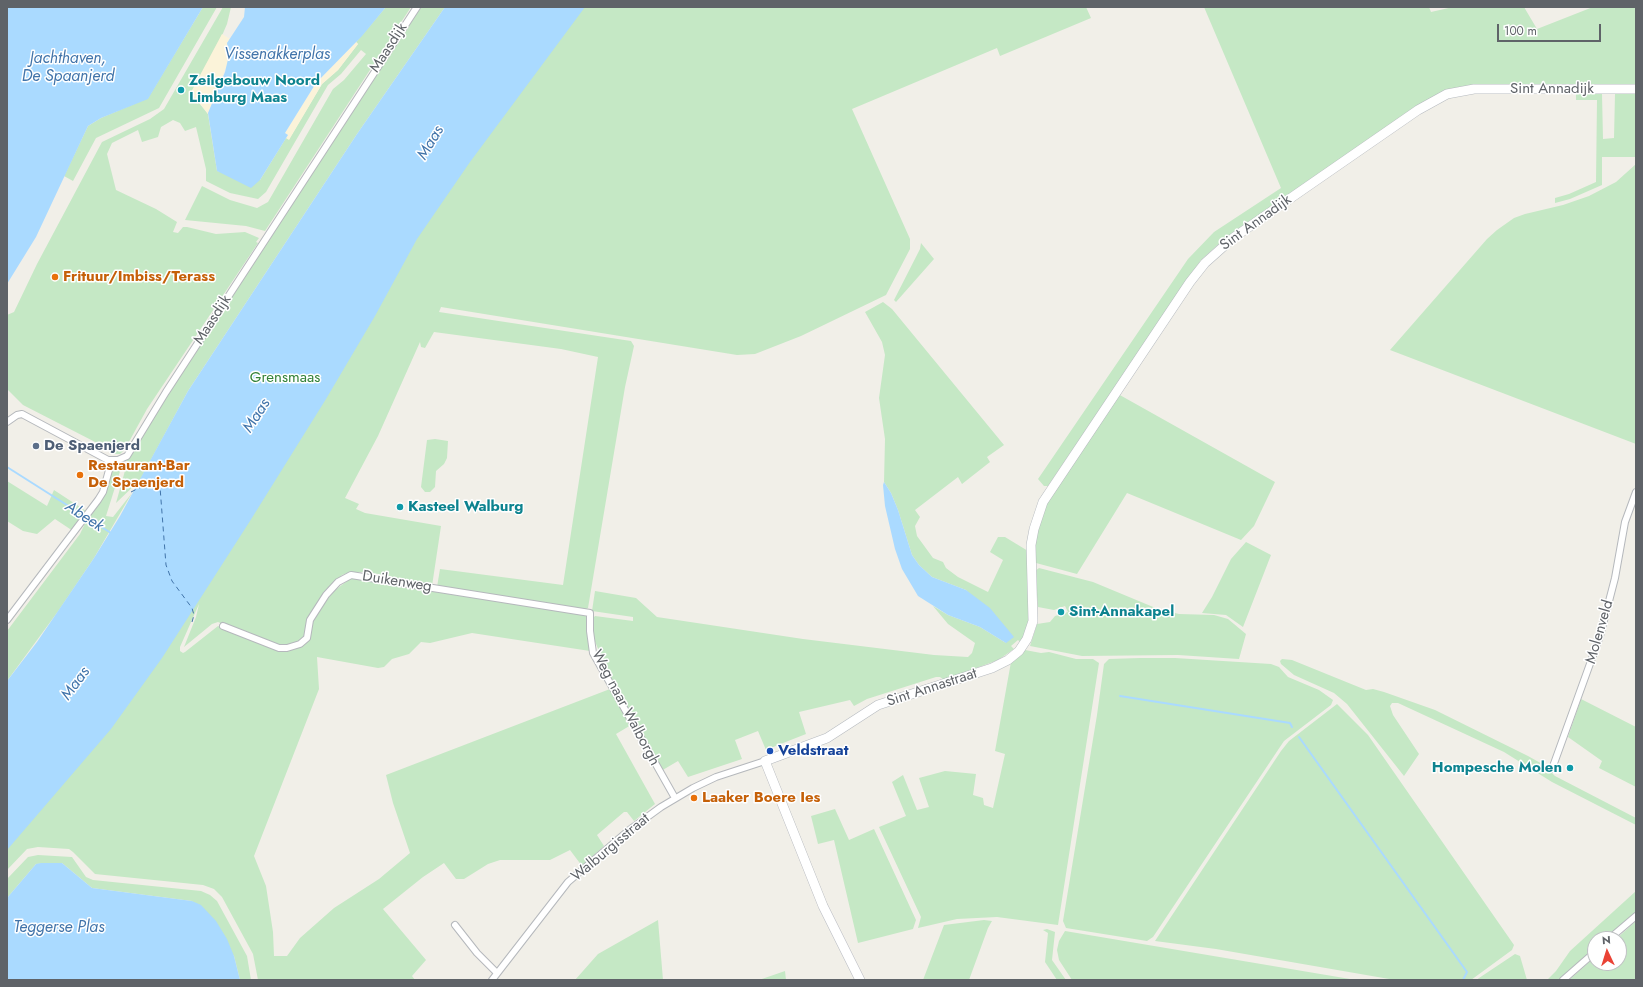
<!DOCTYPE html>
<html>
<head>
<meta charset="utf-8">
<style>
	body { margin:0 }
	#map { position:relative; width:1643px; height:987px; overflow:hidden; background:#f1efe8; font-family:Jost,sans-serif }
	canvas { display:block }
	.frame { position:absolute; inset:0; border:8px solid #5f6368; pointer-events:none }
	.north { position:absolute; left:1587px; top:931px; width:40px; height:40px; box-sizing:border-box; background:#fff; border:1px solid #bfc1c3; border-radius:50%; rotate:356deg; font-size:11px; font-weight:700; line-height:16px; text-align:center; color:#5f6368 }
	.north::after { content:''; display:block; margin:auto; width:14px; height:18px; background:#ea4335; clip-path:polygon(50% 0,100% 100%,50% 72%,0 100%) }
	.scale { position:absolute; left:1497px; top:24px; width:104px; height:18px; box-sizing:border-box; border:2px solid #5f6368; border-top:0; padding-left:5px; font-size:12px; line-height:14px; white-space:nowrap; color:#5f6368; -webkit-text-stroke:3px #fff; paint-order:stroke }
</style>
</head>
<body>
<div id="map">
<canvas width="1643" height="987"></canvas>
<div class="frame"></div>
<div class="north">N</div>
<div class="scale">100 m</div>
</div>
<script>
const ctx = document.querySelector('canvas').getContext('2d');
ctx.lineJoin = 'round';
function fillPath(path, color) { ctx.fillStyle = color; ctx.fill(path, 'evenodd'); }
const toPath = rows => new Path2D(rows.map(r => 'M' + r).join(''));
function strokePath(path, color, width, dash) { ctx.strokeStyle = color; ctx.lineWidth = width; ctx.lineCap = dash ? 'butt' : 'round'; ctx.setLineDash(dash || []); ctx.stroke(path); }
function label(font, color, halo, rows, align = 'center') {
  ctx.font = font + ' Jost,sans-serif'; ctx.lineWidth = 3; ctx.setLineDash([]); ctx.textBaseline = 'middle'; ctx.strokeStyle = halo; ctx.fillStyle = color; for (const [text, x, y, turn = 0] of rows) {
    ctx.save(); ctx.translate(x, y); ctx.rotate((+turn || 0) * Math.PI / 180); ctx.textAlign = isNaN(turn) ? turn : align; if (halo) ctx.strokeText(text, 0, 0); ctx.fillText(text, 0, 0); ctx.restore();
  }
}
fillPath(toPath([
	[203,7,217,7,159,108,96,138,73,181,64,176,88,126,101,118,148,98],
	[223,7,231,7,227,24,195,98,208,114,217,171,260,180,286,138,289,139,322,84,338,70,358,44,356,42,386,7,411,7,265,231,246,226,185,220,202,186,230,200,257,208,268,202,333,89,344,80,366,54,361,50,341,74,328,85,266,192,258,199,230,193,206,181,206,169,196,127,185,131,180,123,173,120,161,127,158,137,142,142,138,130,112,143,107,154,116,190,156,209,177,222,173,232,178,233,183,227,187,227,216,234,245,232,259,238,256,242,258,243,147,409,125,449,120,454,113,454,101,445,23,405,7,389,7,315,14,312,37,264,102,142,150,119,164,109],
	[421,7,445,7,357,134,188,391,140,480,116,503,126,467,133,463,126,461,155,413],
	[482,7,1086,7,1091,18,1000,56,997,48,852,109,910,239,910,249,886,295,801,336,755,354,737,355,441,307,439,312,631,341,634,346,625,387,588,608,584,610,437,587,440,569,563,585,598,357,561,349,434,332,425,348,421,347,420,342,378,436,345,498,359,504,356,509,365,513,441,526,432,586,369,572,350,572,342,575,329,588,308,619,304,640,288,646,277,646,218,622,212,624,184,647,196,617,199,604,180,647,180,651,183,653,185,652,218,626,275,648,303,645,314,617,334,591,351,578,361,578,391,585,584,615,588,618,590,651,472,633,430,643,421,642,409,654,392,659,384,667,378,668,317,657,319,689,254,856,266,886,273,932,274,956,287,956,300,938,334,908,379,879,410,853,393,803,386,775,610,689,631,725,616,734,655,804,634,821,627,812,624,812,597,835,604,846,582,866,570,850,550,860,500,860,488,864,464,879,456,879,444,863,423,877,383,909,426,960,412,976,415,980,258,980,253,954,222,897,214,889,203,885,95,874,73,852,69,849,38,847,27,849,7,870,7,770],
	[1204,7,1429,7,1431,12,1453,7,1524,7,1537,29,1593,7,1636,7,1636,86,1563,84,1458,88,1310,180,1221,242,1201,260,1048,486,1044,486,1038,479,1188,259,1214,232,1281,188],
	[1576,94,1602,94,1603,139,1614,138,1615,94,1636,94,1636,157,1602,157,1602,185,1570,199,1555,203,1555,198,1569,194,1596,182,1597,100,1576,100],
	[1636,164,1636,444,1390,350,1487,239,1497,230,1514,218,1525,214,1563,205,1589,196,1616,182],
	[921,243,934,259,896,302,894,300,920,249],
	[883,302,892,309,1004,445,987,457,990,462,962,484,958,477,915,510,920,517,915,526,917,536,933,558,943,562,946,568,958,577,988,592,1003,560,990,552,998,537,1005,537,1028,551,1029,619,1025,635,1020,642,1018,640,1011,646,1014,649,998,660,944,680,940,677,936,677,867,699,854,706,850,700,799,712,806,734,778,745,766,750,758,731,735,740,742,759,688,777,678,761,661,771,612,682,591,632,592,619,595,616,633,621,633,617,592,611,595,591,636,598,657,617,803,639,934,655,968,657,972,653,975,643,948,624,933,606,948,615,980,627,1006,643,966,590,932,577,919,565,912,555,898,510,891,493,884,482,885,439,879,398,885,355,882,342,865,312],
	[1118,394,1275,482,1254,526,1241,540,1127,493,1077,574,1036,563,1034,558,1038,524,1046,503],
	[435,439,448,441,447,458,444,464,436,471,435,487,430,492,425,492,421,487,427,440],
	[119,462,123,462,106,516,113,517,132,493,94,558,59,610,7,681,7,631,80,534,110,471],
	[7,481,47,506,54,490,86,511,73,531,55,519,37,534,23,531,7,521],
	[1246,542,1271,555,1243,627,1226,615,1202,613,1212,597,1231,559],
	[1039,568,1093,582,1158,609,1179,614,1214,615,1228,619,1246,634,1239,659,1178,655,1082,656,1030,646,1037,624,1050,622,1055,616,1068,612,1065,606,1054,610,1038,607,1035,571],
	[1025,650,1041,653,1049,652,1076,659,1093,659,1099,663,1058,925,997,917,957,919,918,928,921,917,879,827,906,816,892,782,903,775,917,810,929,807,919,778,945,771,976,774,973,795,983,798,984,805,993,808,1005,754,995,751,1011,662],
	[1140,658,1175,658,1271,664,1279,667,1288,677,1319,690,1333,700,1331,705,1284,741,1153,937,1147,941,1066,928,1063,921,1097,715,1104,664,1109,659],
	[1282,659,1292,660,1366,690,1373,689,1384,692,1435,710,1528,756,1544,765,1555,776,1636,818,1636,825,1552,782,1504,752,1398,703,1392,703,1390,706,1393,715,1419,754,1404,776,1347,704,1334,693,1294,675,1281,664,1280,661],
	[1581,699,1636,727,1636,787,1599,768,1602,761,1568,737],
	[1337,704,1368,735,1514,945,1512,950,1471,980,1395,980,1216,949,1155,941,1281,751,1289,741],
	[835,809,849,840,874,829,916,920,913,929,858,943,834,840,818,844,811,816],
	[38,855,72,857,86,877,93,880,201,891,210,895,217,901,247,956,251,980,240,980,234,956,192,901,92,888,62,863,52,863,36,864,7,898,7,879,28,857],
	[1636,891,1636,912,1606,939,1595,939,1595,949,1559,980,1547,980,1556,971,1570,951],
	[658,920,663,980,575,980,598,954],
	[984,920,992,921,988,928,969,980,923,980,944,925],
	[1636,921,1636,980,1569,980,1595,957,1595,963,1619,963,1619,939,1616,939],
	[1047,929,1055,932,1052,960,1066,980,1057,980,1045,962,1048,933,1043,930],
	[1065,931,1356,980,1072,980,1059,960,1057,950,1059,941],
	[1515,954,1520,956,1527,980,1476,980],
	[785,971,786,980,759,980]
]), '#c5e8c5');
fillPath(toPath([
	[222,34,230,39,227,43,228,62,208,114,198,101,190,94],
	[356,42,358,44,338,70,322,84,289,140,286,138,288,135,285,133,316,83]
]), '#fbf3d9');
fillPath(toPath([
	[7,7,203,7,148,99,101,118,88,126,36,237,7,284],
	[245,7,386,7,362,36,316,83,285,133,288,135,260,180,251,188,217,171,208,113,225,72,229,55,227,43,244,17],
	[445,7,585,7,470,162,417,239,375,316,326,399,250,521,162,658,111,729,7,850,7,681,37,642,94,558,120,516,188,391,357,134],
	[884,482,891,493,898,510,912,555,919,565,932,577,966,590,990,608,1014,637,1006,643,980,627,948,615,918,596,902,569,895,549,885,506,883,485],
	[41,863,62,863,92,888,192,901,201,905,216,921,227,939,234,956,240,980,7,980,7,898,36,864]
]), '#aadaff');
strokePath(toPath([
	[7,467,111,533],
	[1120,696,1290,723,1292,727],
	[1299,737,1467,972,1463,980]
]), '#aadaff', 2);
strokePath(toPath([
	[131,492,149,483,157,484,160,487,166,565,172,581,192,608,194,615,192,622]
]), '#4174aa', 1, [5, 4]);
const street = toPath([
	[7,422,17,415,22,414,108,460,118,460,127,456,166,392,417,7],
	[7,620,98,500,103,492,109,470,108,460],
	[223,626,279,648,287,648,300,644,307,638,310,620,326,595,338,582,351,575,590,613,590,631,593,653,675,798],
	[1552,769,1600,636,1615,578,1625,522,1636,492],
	[455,925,477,953,497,973],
	[1609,939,1636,916],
	[492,980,568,882,628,831,661,807,693,788,716,777,765,761],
	[1563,980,1595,952]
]);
const secondary = toPath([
	[860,980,823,906,765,761,827,738,878,705,992,668,1008,660,1019,651,1027,639,1033,621,1031,545,1034,529,1043,502,1190,282,1205,263,1233,238,1418,110,1447,94,1474,89,1636,89]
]);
strokePath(street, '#b5b8bc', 8);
strokePath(secondary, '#b6babf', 10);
strokePath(street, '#fff', 6);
strokePath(secondary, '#fff', 9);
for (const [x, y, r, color] of [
	[181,90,4,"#0f9aa8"],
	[55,277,4,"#e8710a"],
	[36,446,4,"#5c6f8a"],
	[80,475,4,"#e8710a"],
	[400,507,4,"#0f9aa8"],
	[1061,612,4,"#0f9aa8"],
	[770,751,4,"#1a4fb4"],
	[1570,768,4,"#0f9aa8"],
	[694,798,4,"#e8710a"]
]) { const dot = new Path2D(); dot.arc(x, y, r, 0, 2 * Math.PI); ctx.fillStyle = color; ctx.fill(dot); strokePath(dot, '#fff', 1.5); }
label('15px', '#5f6368', '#fff', [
	["Maasdijk",389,48,-57],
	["Sint Annadijk",1552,89],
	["Sint Annadijk",1256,223,-36],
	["Maasdijk",213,320,-57],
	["Duikenweg",397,582,9],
	["Molenveld",1600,632,-74],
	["Sint Annastraat",932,688,-18],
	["Weg naar Walborgh",625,708,62],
	["Walburgisstraat",611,848,-40]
]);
label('bold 15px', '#0d838f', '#fff', [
	["Zeilgebouw Noord",189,81],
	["Limburg Maas",189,98],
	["Kasteel Walburg",408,507],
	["Sint-Annakapel",1069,612],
	["Hompesche Molen",1562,768,"right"]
], 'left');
label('bold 15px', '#c56008', '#fff', [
	["Frituur/Imbiss/Terass",63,277],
	["Restaurant-Bar",88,466],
	["De Spaenjerd",88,483],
	["Laaker Boere Ies",702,798]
], 'left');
label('15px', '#348238', '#fff', [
	["Grensmaas",285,378]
]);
label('bold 15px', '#4e5e75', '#fff', [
	["De Spaenjerd",44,446]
], 'left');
label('bold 15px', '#164399', '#fff', [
	["Veldstraat",778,751]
], 'left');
label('italic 16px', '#4174aa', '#fff', [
	["Vissenakkerplas",277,55],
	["Jachthaven,",68,59],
	["De Spaanjerd",68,77],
	["Maas",431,143,-59],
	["Maas",257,416,-57],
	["Abeek",84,517,33],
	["Maas",76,684,-54],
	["Teggerse Plas",59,928]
]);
</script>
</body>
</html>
